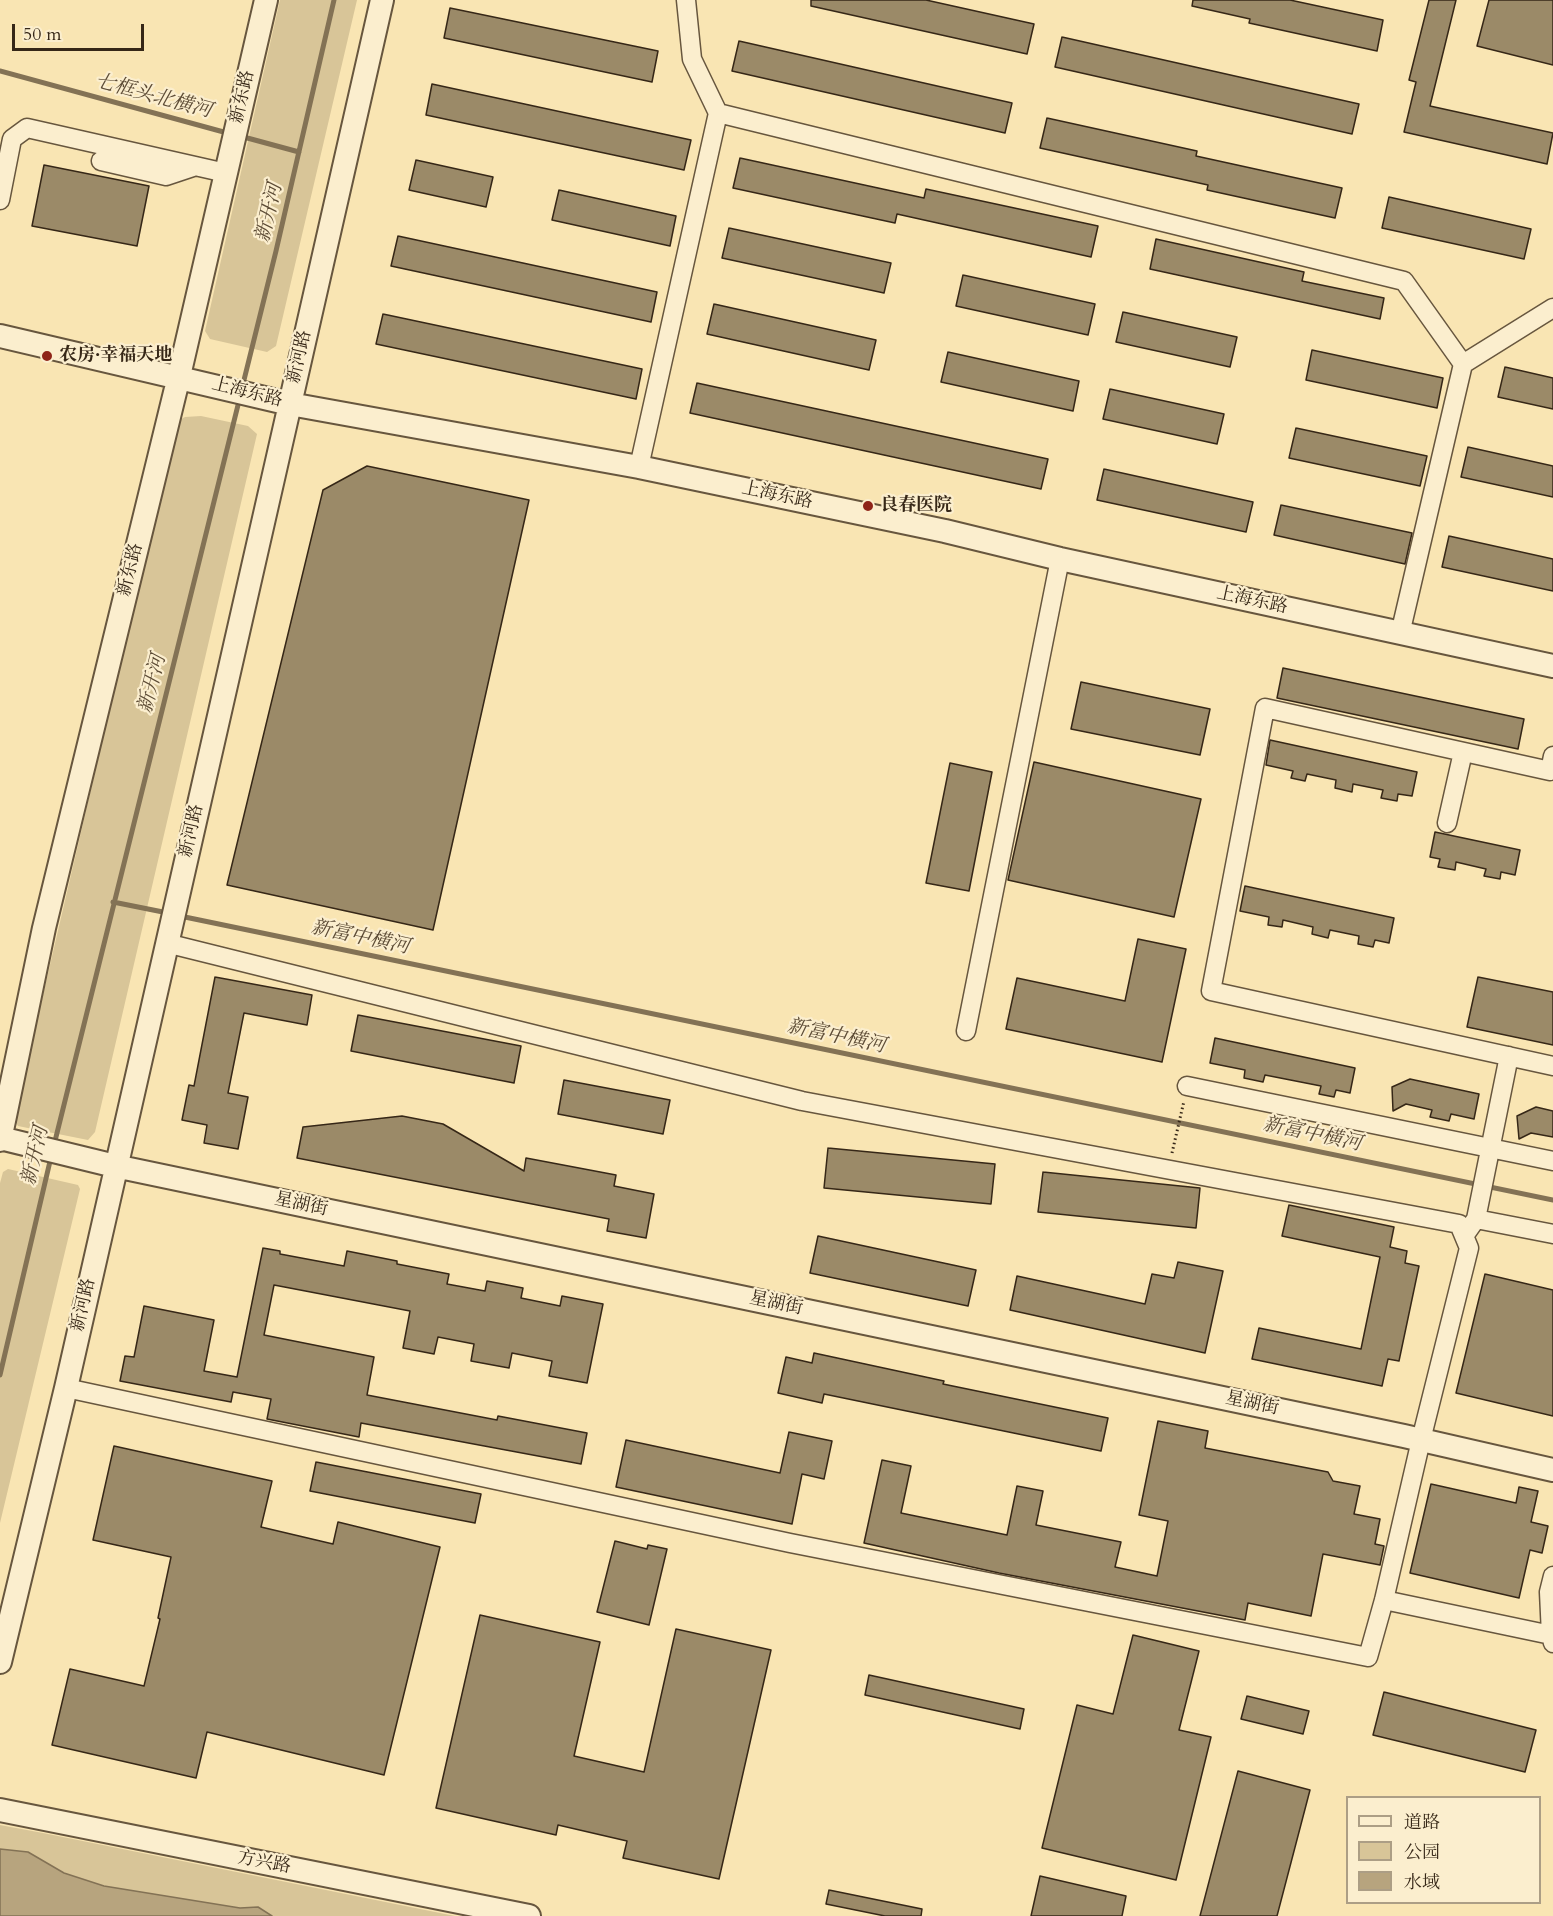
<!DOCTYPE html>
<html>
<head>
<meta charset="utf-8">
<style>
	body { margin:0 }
	#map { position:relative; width:1553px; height:1916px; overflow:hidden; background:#f9e5b3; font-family:Cardo,"Noto Serif SC",serif }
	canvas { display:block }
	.legend { position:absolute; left:1346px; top:1796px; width:195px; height:108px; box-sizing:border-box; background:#fbeece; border:2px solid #ac9e85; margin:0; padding:8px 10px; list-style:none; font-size:18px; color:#362717 }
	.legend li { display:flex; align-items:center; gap:12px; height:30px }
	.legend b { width:30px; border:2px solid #ac9e85 }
	.scale { position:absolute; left:12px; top:24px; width:132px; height:27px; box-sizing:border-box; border:3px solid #362717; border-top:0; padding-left:8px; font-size:18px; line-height:21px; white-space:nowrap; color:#362717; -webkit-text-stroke:4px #fbeece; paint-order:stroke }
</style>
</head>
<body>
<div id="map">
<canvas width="1553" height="1916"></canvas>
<ul class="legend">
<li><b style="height:8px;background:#fbeece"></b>道路</li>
<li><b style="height:16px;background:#d8c598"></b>公园</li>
<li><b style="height:16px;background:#b7a47e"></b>水域</li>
</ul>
<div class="scale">50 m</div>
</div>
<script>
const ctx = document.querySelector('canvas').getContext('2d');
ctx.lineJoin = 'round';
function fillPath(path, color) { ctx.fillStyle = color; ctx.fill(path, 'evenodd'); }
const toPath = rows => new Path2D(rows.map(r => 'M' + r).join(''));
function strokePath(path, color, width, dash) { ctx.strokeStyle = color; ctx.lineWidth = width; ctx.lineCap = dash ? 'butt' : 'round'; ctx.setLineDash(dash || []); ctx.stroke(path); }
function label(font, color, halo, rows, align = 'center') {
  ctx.font = font + ' Cardo,"Noto Serif SC",serif'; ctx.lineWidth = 4.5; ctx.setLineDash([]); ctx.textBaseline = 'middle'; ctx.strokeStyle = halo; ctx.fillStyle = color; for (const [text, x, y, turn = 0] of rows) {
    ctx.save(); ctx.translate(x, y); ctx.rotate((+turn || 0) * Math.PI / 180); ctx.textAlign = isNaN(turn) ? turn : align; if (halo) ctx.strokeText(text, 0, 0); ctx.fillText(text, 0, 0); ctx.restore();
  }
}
fillPath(toPath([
	[280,0,357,0,276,346,267,352,210,339,205,331],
	[201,416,248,426,257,434,95,1132,88,1140,18,1126,14,1119,177,421,185,417],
	[8,1169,78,1185,80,1189,0,1523,0,1183,3,1172],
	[0,1825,43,1833,455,1916,0,1916]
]), '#d8c598');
const water = toPath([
	[0,1849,28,1852,64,1873,104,1886,240,1908,258,1907,272,1916,0,1916,0,1849]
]);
fillPath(water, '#b7a47e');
strokePath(water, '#837255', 1.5);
strokePath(toPath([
	[0,71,231,134],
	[240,136,299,152],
	[242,388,276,251,334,0],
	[113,902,168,913],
	[180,916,1553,1200],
	[54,1145,240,397],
	[0,1375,51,1157]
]), '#837255', 5);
const building = toPath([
	[811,0,926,0,1034,24,1027,54,811,6,811,0],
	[1193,0,1290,0,1383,20,1377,51,1249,23,1250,19,1192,6,1193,0],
	[1429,0,1456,0,1430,106,1553,133,1547,164,1404,132,1416,82,1409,80,1429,0],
	[1489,0,1553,0,1553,65,1477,46,1489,0],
	[450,8,658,51,652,82,444,38,450,8],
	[1062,37,1359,104,1352,134,1055,67,1062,37],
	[739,41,1012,103,1005,133,732,71,739,41],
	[432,84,691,140,684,170,426,115,432,84],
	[1047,118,1197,151,1196,156,1342,188,1335,218,1207,190,1208,185,1040,148,1047,118],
	[740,158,924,198,926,189,1098,226,1091,257,897,214,895,223,733,188,740,158],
	[416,160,493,177,486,207,409,190,416,160],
	[44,165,149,186,137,246,32,226,44,165],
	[559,190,676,216,670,246,552,220,559,190],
	[1389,197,1531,229,1524,259,1382,228,1389,197],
	[729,228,891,263,884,293,722,258,729,228],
	[398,236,657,292,651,322,391,266,398,236],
	[1156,239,1304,272,1302,281,1384,298,1380,319,1150,269,1156,239],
	[963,275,1095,304,1088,335,956,306,963,275],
	[714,304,876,340,869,370,707,334,714,304],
	[1123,312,1237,337,1230,367,1116,342,1123,312],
	[383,314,642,369,636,399,376,344,383,314],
	[1312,350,1443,378,1437,408,1306,380,1312,350],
	[948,352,1079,381,1073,411,941,382,948,352],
	[1505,367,1553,378,1553,409,1498,397,1505,367],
	[697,383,1048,459,1041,489,690,413,697,383],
	[1110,389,1224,414,1217,444,1103,419,1110,389],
	[1296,428,1427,456,1420,486,1289,458,1296,428],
	[1468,447,1553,466,1553,497,1461,477,1468,447],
	[367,466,529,500,433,930,227,885,323,490,367,466],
	[1104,469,1253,502,1246,532,1097,500,1104,469],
	[1281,505,1412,533,1405,564,1274,535,1281,505],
	[1449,536,1553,559,1553,591,1442,567,1449,536],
	[1283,668,1524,719,1518,749,1277,698,1283,668],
	[1081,682,1210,709,1200,755,1071,729,1081,682],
	[1270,740,1417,772,1412,796,1398,794,1397,801,1381,798,1383,790,1353,784,1352,792,1335,788,1336,780,1307,774,1305,781,1291,778,1293,771,1266,765,1270,740],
	[1034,762,1201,799,1174,917,1008,880,1034,762],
	[950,763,992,772,969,891,926,883,950,763],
	[1435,832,1520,850,1515,875,1501,872,1500,879,1484,876,1486,869,1456,862,1455,870,1438,867,1440,859,1430,857,1435,832],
	[1245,886,1394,918,1389,943,1375,940,1373,947,1358,944,1359,936,1330,930,1328,938,1312,934,1313,927,1283,920,1282,927,1268,925,1269,917,1240,911,1245,886],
	[1138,939,1186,949,1162,1062,1006,1029,1017,978,1125,1001,1138,939],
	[215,977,312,995,307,1025,244,1013,228,1093,248,1097,238,1149,204,1143,207,1125,182,1120,189,1085,194,1086,215,977],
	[1478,977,1553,992,1553,1045,1467,1027,1478,977],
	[358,1015,521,1046,514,1083,351,1051,358,1015],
	[1215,1038,1355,1068,1350,1093,1336,1090,1334,1097,1319,1094,1321,1086,1265,1075,1263,1082,1244,1078,1245,1070,1210,1063,1215,1038],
	[1410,1079,1479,1094,1474,1119,1451,1114,1449,1121,1430,1117,1432,1110,1406,1104,1393,1111,1392,1087,1410,1079],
	[564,1080,670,1100,663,1134,558,1114,564,1080],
	[1536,1107,1553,1111,1553,1137,1531,1133,1519,1139,1517,1116,1536,1107],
	[402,1116,443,1124,524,1171,526,1158,616,1175,614,1186,654,1194,646,1238,607,1231,609,1219,297,1158,303,1127,402,1116],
	[828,1148,995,1164,991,1204,824,1188,828,1148],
	[1043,1172,1200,1188,1196,1228,1038,1212,1043,1172],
	[1289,1205,1394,1227,1390,1247,1407,1251,1405,1263,1419,1266,1399,1361,1388,1359,1382,1386,1252,1359,1259,1328,1361,1349,1380,1257,1282,1236,1289,1205],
	[818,1236,976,1270,968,1306,810,1273,818,1236],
	[263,1248,280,1251,280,1254,344,1266,347,1251,397,1261,397,1264,449,1274,447,1284,485,1291,487,1281,523,1288,521,1298,560,1306,562,1296,603,1304,587,1383,549,1376,552,1361,512,1353,509,1368,471,1361,474,1344,438,1337,434,1354,403,1348,410,1311,274,1285,264,1335,374,1357,367,1395,497,1420,498,1416,587,1433,581,1464,361,1423,359,1437,267,1419,271,1399,233,1392,231,1402,120,1381,125,1356,134,1357,144,1306,214,1320,204,1371,237,1377,263,1248],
	[1178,1262,1223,1271,1205,1353,1010,1310,1017,1276,1145,1304,1152,1274,1174,1278,1178,1262],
	[1485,1274,1553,1290,1553,1416,1456,1393,1485,1274],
	[814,1353,944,1381,943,1384,1108,1418,1101,1451,824,1394,822,1403,778,1393,786,1357,812,1363,814,1353],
	[1158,1421,1208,1431,1205,1448,1328,1472,1333,1481,1360,1486,1354,1514,1380,1519,1375,1544,1384,1546,1380,1565,1323,1554,1311,1616,1248,1603,1245,1620,999,1573,864,1543,882,1460,911,1466,901,1513,1007,1535,1017,1486,1043,1491,1036,1525,1121,1542,1115,1567,1157,1576,1168,1521,1139,1515,1158,1421],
	[789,1432,832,1441,824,1479,802,1474,792,1524,616,1487,626,1440,780,1473,789,1432],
	[114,1446,272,1481,261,1527,333,1544,338,1522,440,1547,384,1775,207,1732,196,1778,52,1745,70,1669,144,1686,160,1619,158,1618,171,1557,93,1540,114,1446],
	[316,1462,481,1494,475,1523,310,1491,316,1462],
	[1431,1484,1516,1503,1519,1487,1538,1491,1531,1522,1548,1526,1542,1553,1530,1550,1519,1598,1410,1573,1431,1484],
	[615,1541,647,1549,648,1545,667,1549,649,1625,597,1612,615,1541],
	[480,1615,600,1642,574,1756,644,1772,676,1629,771,1650,719,1879,623,1858,627,1841,558,1825,556,1835,436,1808,480,1615],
	[1133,1635,1199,1651,1179,1730,1211,1737,1176,1880,1042,1848,1077,1705,1113,1714,1133,1635],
	[869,1675,1024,1709,1020,1729,865,1695,869,1675],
	[1384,1692,1536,1730,1525,1772,1373,1735,1384,1692],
	[1247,1696,1309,1711,1303,1734,1241,1719,1247,1696],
	[1238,1771,1310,1790,1277,1916,1200,1916,1238,1771],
	[1040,1876,1126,1896,1122,1916,1031,1916,1040,1876],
	[829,1890,922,1909,921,1916,885,1916,826,1904,829,1890]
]);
fillPath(building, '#9b8a68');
strokePath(building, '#362717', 1.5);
const minor = toPath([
	[686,0,692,59,718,113],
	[101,161,166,176,193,167],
	[0,200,12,139,27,128,226,173],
	[639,467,718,113,1404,281,1463,364],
	[1400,634,1463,364,1553,308],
	[1553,756,1550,771,1265,708,1211,991,1553,1066],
	[1447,823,1463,752],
	[966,1031,1060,559],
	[1187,1086,1553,1161],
	[1476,1219,1553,1234],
	[1464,1236,1476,1219,1509,1056],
	[66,1388,790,1543,1368,1657,1384,1600,1421,1440,1469,1248,1459,1224,802,1101,166,943],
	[1553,1576,1549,1592,1551,1635,1553,1643],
	[1384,1600,1551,1635]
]);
const tertiary = toPath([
	[0,336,290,404,639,467,945,531,1060,559,1553,666],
	[0,1138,115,1166,1404,1436,1553,1470],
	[0,1140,44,928,179,376,266,0],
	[0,1662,66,1388,382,0],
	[0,1810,529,1916]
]);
strokePath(minor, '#67563e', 21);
strokePath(tertiary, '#67563e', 26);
strokePath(toPath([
	[1172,1153,1184,1101]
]), '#362717', 3, [1.5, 3]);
strokePath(minor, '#fbeece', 18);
strokePath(tertiary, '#fbeece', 22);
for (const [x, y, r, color] of [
	[47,356,6,"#8f2418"],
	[868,506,6,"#8f2418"]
]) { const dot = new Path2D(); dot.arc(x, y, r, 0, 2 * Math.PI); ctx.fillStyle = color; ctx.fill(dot); strokePath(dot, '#fbeece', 2); }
label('18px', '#362717', '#fbeece', [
	["新东路",243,97,-77],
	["新河路",300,357,-77],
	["上海东路",247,393,14],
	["上海东路",777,496,12],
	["新东路",131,570,-76],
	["上海东路",1252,601,12],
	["新河路",192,831,-77],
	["星湖街",301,1205,12],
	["星湖街",776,1304,12],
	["新河路",84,1305,-77],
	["星湖街",1252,1404,12],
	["方兴路",264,1863,11]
]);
label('bold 18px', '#362717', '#fbeece', [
	["农房·幸福天地",59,356],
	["良春医院",880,506]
], 'left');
label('italic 20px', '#5d4c36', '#fbeece', [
	["七框头北横河",153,97,15],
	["新开河",270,213,-77],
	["新开河",153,684,-76],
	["新富中横河",360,938,12],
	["新富中横河",836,1037,12],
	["新富中横河",1312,1135,12],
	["新开河",36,1156,-77]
]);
</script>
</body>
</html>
